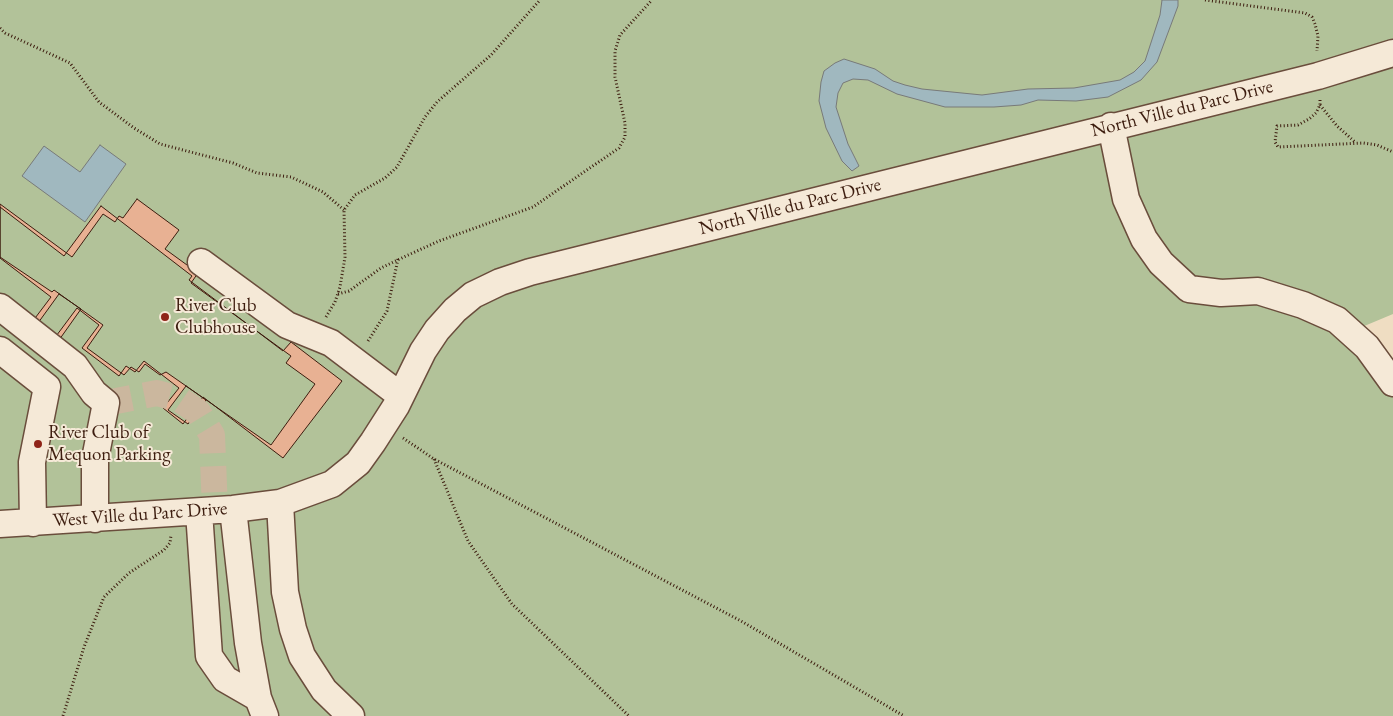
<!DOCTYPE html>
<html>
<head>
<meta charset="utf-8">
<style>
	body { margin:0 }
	canvas { display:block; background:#efddc2 }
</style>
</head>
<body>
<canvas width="1393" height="716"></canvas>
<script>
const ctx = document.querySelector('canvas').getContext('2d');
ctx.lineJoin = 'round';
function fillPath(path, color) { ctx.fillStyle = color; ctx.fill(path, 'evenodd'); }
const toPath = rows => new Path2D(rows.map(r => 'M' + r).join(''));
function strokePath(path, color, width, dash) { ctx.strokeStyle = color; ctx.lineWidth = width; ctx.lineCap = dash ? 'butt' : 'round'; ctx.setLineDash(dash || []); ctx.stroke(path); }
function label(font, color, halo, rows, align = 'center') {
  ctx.font = font + ' "EB Garamond",serif'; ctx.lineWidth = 4; ctx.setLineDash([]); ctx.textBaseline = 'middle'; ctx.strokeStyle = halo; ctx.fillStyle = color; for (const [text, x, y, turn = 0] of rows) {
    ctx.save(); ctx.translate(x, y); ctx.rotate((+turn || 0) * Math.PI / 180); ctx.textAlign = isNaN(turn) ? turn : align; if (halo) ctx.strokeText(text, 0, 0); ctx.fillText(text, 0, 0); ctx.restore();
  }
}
fillPath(toPath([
	[0,0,1393,0,1393,314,1350,332,1393,383,1393,716,0,716]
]), '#b2c299');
const water = toPath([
	[1162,0,1178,0,1178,6,1157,62,1141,80,1108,97,1076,101,1038,100,1021,105,994,107,945,107,897,94,868,80,853,79,843,83,838,93,836,107,848,144,859,166,852,171,842,161,826,128,819,101,821,82,824,71,835,63,844,59,875,69,893,81,905,85,922,89,982,95,1028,89,1074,88,1120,80,1134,72,1145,61,1160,15,1162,0],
	[100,145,126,164,85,222,22,176,44,146,80,172,100,145]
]);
fillPath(water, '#a0b8bf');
strokePath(water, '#787a79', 1);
const building = toPath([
	[137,199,179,230,165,249,198,273,191,283,291,356,286,363,315,384,271,445,166,372,160,375,145,364,139,372,131,367,124,375,87,348,103,325,54,290,52,292,0,257,0,204,72,257,103,214,115,222,119,216,123,218,137,199],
	[101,206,192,276,189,280,283,351,291,342,342,381,283,458,203,397,183,424,163,408,179,388,144,361,135,372,126,366,119,376,82,348,99,325,77,308,42,355,20,338,51,297,0,258,0,207,64,256,101,206],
	[59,294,81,309,47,357,25,341,59,294],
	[186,386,206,400,188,424,168,410,186,386]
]);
fillPath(building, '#e8b193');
strokePath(building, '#3d1d0f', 1);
strokePath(toPath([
	[106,403,157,393,179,399,198,412,212,435,215,510]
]), '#cbb79e', 26, [26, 13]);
const minor = toPath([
	[1111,126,1126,199,1144,239,1161,263,1189,289,1221,293,1258,291,1303,305,1337,320,1367,347,1393,383],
	[201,262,287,325,331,343,401,396],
	[0,307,75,366,94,393,106,403,95,459,95,519],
	[0,350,47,387,32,462,33,523],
	[280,503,285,592,293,629,302,656,324,690,351,716],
	[233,509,248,643,258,698,265,716],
	[199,512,209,656,225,679,258,698],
	[0,524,233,509,280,503,332,484,358,463,373,442,396,406,423,351,437,330,455,310,473,295,500,282,530,272,1318,76,1393,53]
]);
strokePath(minor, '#6a4d3c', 29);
strokePath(toPath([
	[1205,0,1305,13,1312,17,1315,24,1318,36,1317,51],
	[0,28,5,33,70,63,99,102,134,128,160,144,233,163,257,173,291,177,323,192,344,210],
	[1320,100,1320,105,1316,113,1309,119,1298,125,1277,126,1275,142,1278,147,1363,143,1377,145,1393,152],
	[1320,105,1337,126,1355,142],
	[338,294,349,291,381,268,406,256,439,241,533,207,619,148,625,137,625,123,615,77,615,51,620,35,652,0],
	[326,317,335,302,340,287,345,257,344,210,355,195,385,178,397,167,425,117,437,102,491,55,540,0],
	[368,341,387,311,398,259],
	[403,438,434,459,741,621,904,716],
	[434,459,468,541,512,604,629,716],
	[63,716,84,647,104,597,129,573,164,550,170,543,171,535]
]), '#3d1d0f', 3, [1, 2.5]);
strokePath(minor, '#f5e9d7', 26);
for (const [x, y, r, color] of [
	[165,317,5,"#8f2418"],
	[38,444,5,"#8f2418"]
]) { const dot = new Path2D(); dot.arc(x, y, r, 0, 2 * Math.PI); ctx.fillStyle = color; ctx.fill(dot); strokePath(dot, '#f5e9d7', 2); }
label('19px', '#3d1d0f', '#f5e9d7', [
	["North Ville du Parc Drive",1182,109,-14],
	["North Ville du Parc Drive",790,207,-14],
	["West Ville du Parc Drive",140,515,-4]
]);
label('19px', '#3d1d0f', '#f5e9d7', [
	["River Club",175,306],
	["Clubhouse",175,328],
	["River Club of",48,433],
	["Mequon Parking",48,455]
], 'left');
</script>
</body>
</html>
